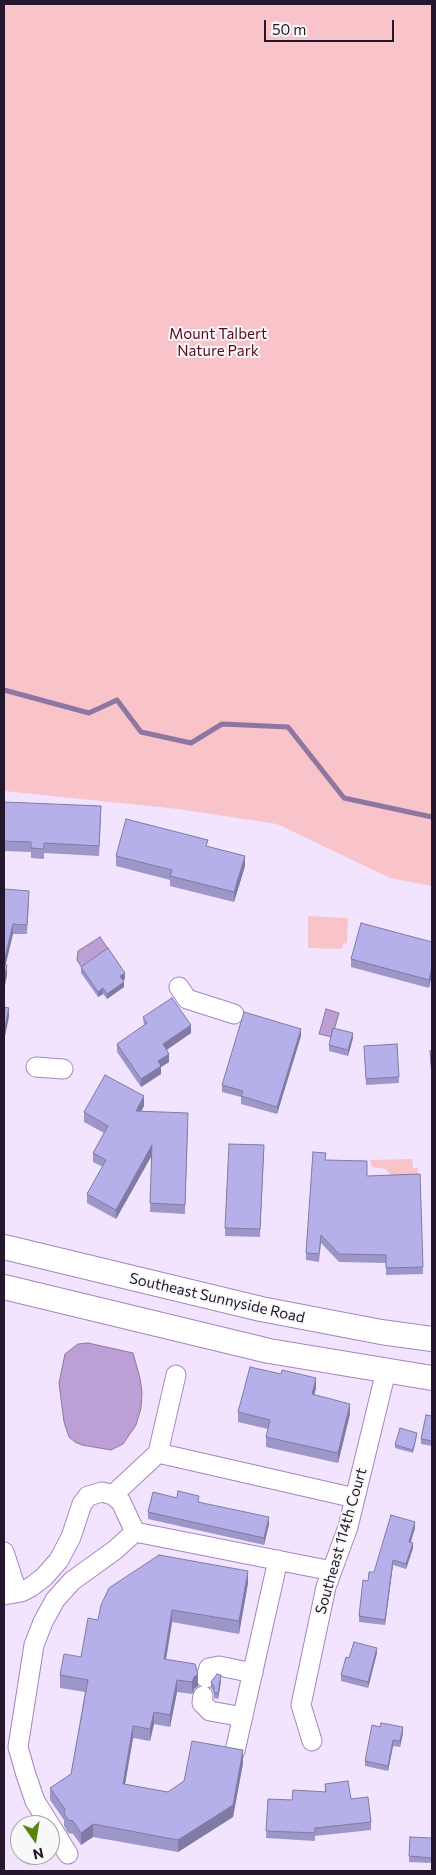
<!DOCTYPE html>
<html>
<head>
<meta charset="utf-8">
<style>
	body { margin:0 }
	#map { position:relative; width:436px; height:1875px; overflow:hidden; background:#f2e4fe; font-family:Commissioner,sans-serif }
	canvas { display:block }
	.frame { position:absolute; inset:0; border:5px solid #23162d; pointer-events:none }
	.north { position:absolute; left:10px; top:1815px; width:50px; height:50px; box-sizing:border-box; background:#f8f8f8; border:1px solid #a39ea7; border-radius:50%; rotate:167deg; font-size:14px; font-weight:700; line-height:20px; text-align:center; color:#23162d }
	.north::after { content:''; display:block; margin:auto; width:18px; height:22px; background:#598410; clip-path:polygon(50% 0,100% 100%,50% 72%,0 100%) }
	.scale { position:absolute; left:264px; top:20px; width:130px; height:22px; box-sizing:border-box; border:2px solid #23162d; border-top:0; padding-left:6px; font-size:15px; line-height:18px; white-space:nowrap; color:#23162d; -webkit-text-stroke:4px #f8f8f8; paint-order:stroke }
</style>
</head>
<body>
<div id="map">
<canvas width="436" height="1875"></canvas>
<div class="frame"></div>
<div class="north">N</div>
<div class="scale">50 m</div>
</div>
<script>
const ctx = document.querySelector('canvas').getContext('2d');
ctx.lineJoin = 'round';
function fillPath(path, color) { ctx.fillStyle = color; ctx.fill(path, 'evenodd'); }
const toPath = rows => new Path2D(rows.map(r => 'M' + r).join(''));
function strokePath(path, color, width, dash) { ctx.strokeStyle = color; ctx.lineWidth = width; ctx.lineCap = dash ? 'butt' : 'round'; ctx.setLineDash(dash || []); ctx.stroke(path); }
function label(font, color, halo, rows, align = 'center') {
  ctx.font = font + ' Commissioner,sans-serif'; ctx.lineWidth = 4; ctx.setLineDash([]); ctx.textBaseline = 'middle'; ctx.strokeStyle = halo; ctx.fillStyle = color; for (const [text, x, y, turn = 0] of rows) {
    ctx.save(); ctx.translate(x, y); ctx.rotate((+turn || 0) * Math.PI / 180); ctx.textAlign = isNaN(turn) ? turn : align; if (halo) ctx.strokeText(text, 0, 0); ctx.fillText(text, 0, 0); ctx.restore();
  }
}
fillPath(toPath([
	[4,4,432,4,432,886,390,878,277,824,178,809,4,791],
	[308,916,348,918,347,943,343,944,342,949,308,948],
	[412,1159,413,1168,418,1168,418,1175,391,1176,386,1169,372,1167,370,1160]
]), '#f9c3ca');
const water = toPath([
	[100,937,108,949,82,968,77,960,78,951,100,937],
	[326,1009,339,1013,332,1037,319,1034,326,1009],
	[88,1343,133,1353,140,1378,142,1392,141,1408,136,1425,123,1444,111,1450,82,1445,75,1442,69,1437,64,1422,59,1383,65,1354,78,1344,88,1343]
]);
fillPath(water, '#bc9fd4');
strokePath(water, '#8e76a2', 1);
strokePath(toPath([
	[4,690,89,713,117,700,141,732,191,743,222,724,288,727,344,798,432,817]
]), '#8e76a2', 5);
const minor = toPath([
	[179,987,187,999,234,1014],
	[36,1067,63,1069],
	[176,1375,158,1453,355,1498],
	[113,1495,158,1453],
	[4,1552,17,1592],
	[4,1595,21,1592,31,1587,44,1577,59,1560,71,1537,82,1504,88,1496,102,1492,113,1495,121,1502,135,1532,332,1571],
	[206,1678,209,1668,219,1666,253,1673],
	[203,1696,202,1703,210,1711,243,1717],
	[312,1741,301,1705,326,1587,348,1527,386,1371],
	[235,1751,278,1560],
	[50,1825,35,1801,26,1775,18,1747,34,1645,43,1622,55,1600,72,1581,115,1550,135,1532],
	[50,1825,68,1854]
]);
const major = toPath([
	[4,1247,261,1309,381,1332,432,1339],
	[4,1287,269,1351,432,1378]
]);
strokePath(minor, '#a684c0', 21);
strokePath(major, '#a684c0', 26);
strokePath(minor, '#fff', 19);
strokePath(major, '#fff', 24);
fillPath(toPath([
	[4,802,101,816,99,856,44,853,44,859,31,858,31,852,4,851],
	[208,846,245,866,234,902,170,886,170,880,116,866,116,856],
	[4,889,29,900,27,934,13,934,5,965,7,975,4,990],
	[432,942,429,988,351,967,351,959],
	[81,967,125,979,123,980,124,987,107,999,103,994,98,997,81,973],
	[143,1017,191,1033,167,1050,169,1062,161,1067,161,1074,141,1087,117,1052,117,1044,144,1025],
	[301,1036,277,1114,241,1104,241,1097,222,1092,222,1085],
	[353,1038,348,1056,329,1051,329,1045],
	[397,1044,399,1083,366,1085,364,1046],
	[430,1051,432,1051,432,1079,430,1061],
	[144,1106,141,1111,188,1122,185,1214,150,1212,152,1155,116,1219,87,1203,87,1194,103,1167,93,1162,93,1153,104,1133,84,1122,84,1112],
	[264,1153,260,1237,225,1236,225,1228],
	[326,1160,367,1176,420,1174,423,1274,386,1275,386,1263,339,1262,321,1243,319,1262,306,1260,306,1253],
	[316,1388,314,1395,350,1414,338,1463,266,1447,266,1437,268,1429,238,1422,238,1412],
	[432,1416,432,1446,421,1444,421,1439],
	[417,1436,413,1453,395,1448,395,1445],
	[199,1502,269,1524,264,1545,148,1519,148,1512],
	[415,1528,411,1542,413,1548,406,1569,393,1565,385,1625,359,1622,359,1616,368,1581],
	[248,1583,239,1634,172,1622,166,1659,198,1686,194,1689,192,1694,177,1692,170,1727,154,1724,150,1741,133,1738,125,1784,168,1792,243,1763,233,1817,178,1852,93,1837,81,1845,73,1834,68,1833,64,1826,64,1820,50,1800,50,1788,71,1774,85,1692,60,1688,60,1675,81,1657,98,1620],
	[377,1653,368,1688,341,1681,341,1675,349,1658],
	[221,1681,218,1699,214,1698,214,1692,211,1688,211,1682],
	[403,1733,400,1747,393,1746,388,1771,365,1766,365,1761],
	[325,1784,351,1799,371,1822,371,1830,315,1836,315,1841,266,1838,268,1799,292,1800,325,1792],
	[432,1838,432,1863,409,1862,409,1856]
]), '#9d97c9');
fillPath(toPath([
	[245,856,245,866,234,902,234,892],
	[13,924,13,934,4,972,4,962],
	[7,965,7,975,4,989,4,980],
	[432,967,432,975,429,988,429,980],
	[125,973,125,979,120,982,120,976],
	[124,982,124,987,107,999,107,994],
	[103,988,103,994,98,997,98,992],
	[9,1008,9,1017,4,1041,4,1031],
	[191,1025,191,1033,163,1052,163,1044],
	[301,1029,301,1036,277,1114,277,1107],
	[353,1033,353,1038,348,1056,348,1050],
	[169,1054,169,1062,161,1067,161,1074,141,1087,141,1079,158,1061],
	[144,1096,144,1106,136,1120,136,1111],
	[152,1145,152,1155,116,1219,116,1210],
	[316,1378,316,1388,312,1404,312,1394],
	[350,1404,350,1414,338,1463,338,1453],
	[269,1517,269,1524,264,1545,264,1538],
	[415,1522,415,1528,409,1547,409,1542],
	[413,1543,413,1548,406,1569,406,1564],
	[393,1560,393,1565,385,1625,385,1620],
	[248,1571,248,1583,239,1634,239,1621],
	[172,1610,172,1622,164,1671,164,1659],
	[377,1648,377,1653,368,1688,368,1682],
	[198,1674,198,1686,194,1689,192,1694,192,1682,194,1677],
	[221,1675,221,1681,218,1699,218,1693],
	[177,1680,177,1692,170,1727,170,1715],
	[154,1712,154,1724,150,1741,150,1729],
	[133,1726,133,1738,123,1796,123,1784],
	[403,1727,403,1733,400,1747,400,1741],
	[393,1740,393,1746,388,1771,388,1766],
	[243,1750,243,1763,233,1817,178,1852,178,1840],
	[93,1824,93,1837,81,1845,81,1833]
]), '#7f7ba4');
const building = toPath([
	[4,802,101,806,99,846,44,843,44,849,31,848,31,842,4,841,4,802],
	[126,819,208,840,206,846,245,856,234,892,170,876,172,870,116,856,126,819],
	[4,889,29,891,27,925,13,924,4,962,4,889],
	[361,923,432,942,432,967,429,980,351,959,361,923],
	[108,948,125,973,120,976,124,982,107,994,103,988,98,992,81,967,108,948],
	[4,964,7,965,4,980,4,964],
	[172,998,191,1025,163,1044,169,1054,158,1061,161,1066,141,1079,117,1044,147,1023,143,1017,172,998],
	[4,1007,9,1008,4,1031,4,1007],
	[244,1012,301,1029,277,1107,241,1096,243,1091,222,1085,244,1012],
	[333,1028,353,1033,348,1050,329,1045,333,1028],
	[397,1044,399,1077,366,1079,364,1046,397,1044],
	[430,1051,432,1051,432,1070,430,1051],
	[105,1075,144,1096,136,1111,188,1113,185,1205,150,1203,152,1145,116,1210,87,1194,106,1160,93,1153,108,1126,84,1112,105,1075],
	[229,1144,264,1145,260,1229,225,1228,229,1144],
	[313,1152,326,1153,325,1160,367,1161,367,1176,420,1174,423,1267,386,1268,386,1255,339,1254,321,1235,319,1254,306,1253,313,1152],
	[250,1367,281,1374,282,1370,316,1378,312,1394,350,1404,338,1453,266,1437,270,1420,238,1412,250,1367],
	[426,1415,432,1416,432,1441,421,1439,426,1415],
	[400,1428,417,1433,413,1450,395,1445,400,1428],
	[178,1491,199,1496,198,1502,269,1517,264,1538,148,1512,153,1492,177,1498,178,1491],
	[391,1515,415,1522,409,1542,413,1543,406,1564,393,1560,385,1620,359,1616,363,1580,368,1581,369,1572,374,1572,391,1515],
	[159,1555,248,1571,239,1621,172,1610,164,1659,195,1664,198,1674,194,1677,192,1682,177,1680,170,1715,154,1712,150,1729,133,1726,123,1784,168,1792,184,1781,192,1741,243,1750,233,1805,178,1840,93,1824,81,1833,73,1821,68,1820,64,1813,65,1809,50,1788,71,1774,88,1680,60,1675,64,1654,81,1657,88,1618,98,1620,101,1605,109,1588,159,1555],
	[354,1642,377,1648,368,1682,341,1675,346,1657,349,1658,354,1642],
	[217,1674,221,1675,218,1693,214,1693,214,1687,211,1682,217,1674],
	[381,1723,403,1727,400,1741,393,1740,388,1766,365,1761,372,1725,380,1727,381,1723],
	[348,1781,351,1799,368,1797,371,1822,315,1828,315,1833,266,1831,268,1799,292,1800,293,1790,326,1792,325,1784,348,1781],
	[410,1837,432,1838,432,1858,409,1856,410,1837]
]);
fillPath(building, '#b6b0ea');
strokePath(building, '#7f7ba4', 1);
label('15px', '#580822', '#f8f8f8', [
	["Mount Talbert",218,334],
	["Nature Park",218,351]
]);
label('15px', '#23162d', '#f8f8f8', [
	["Southeast Sunnyside Road",217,1298,13],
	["Southeast 114th Court",341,1541,-74]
]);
</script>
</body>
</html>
